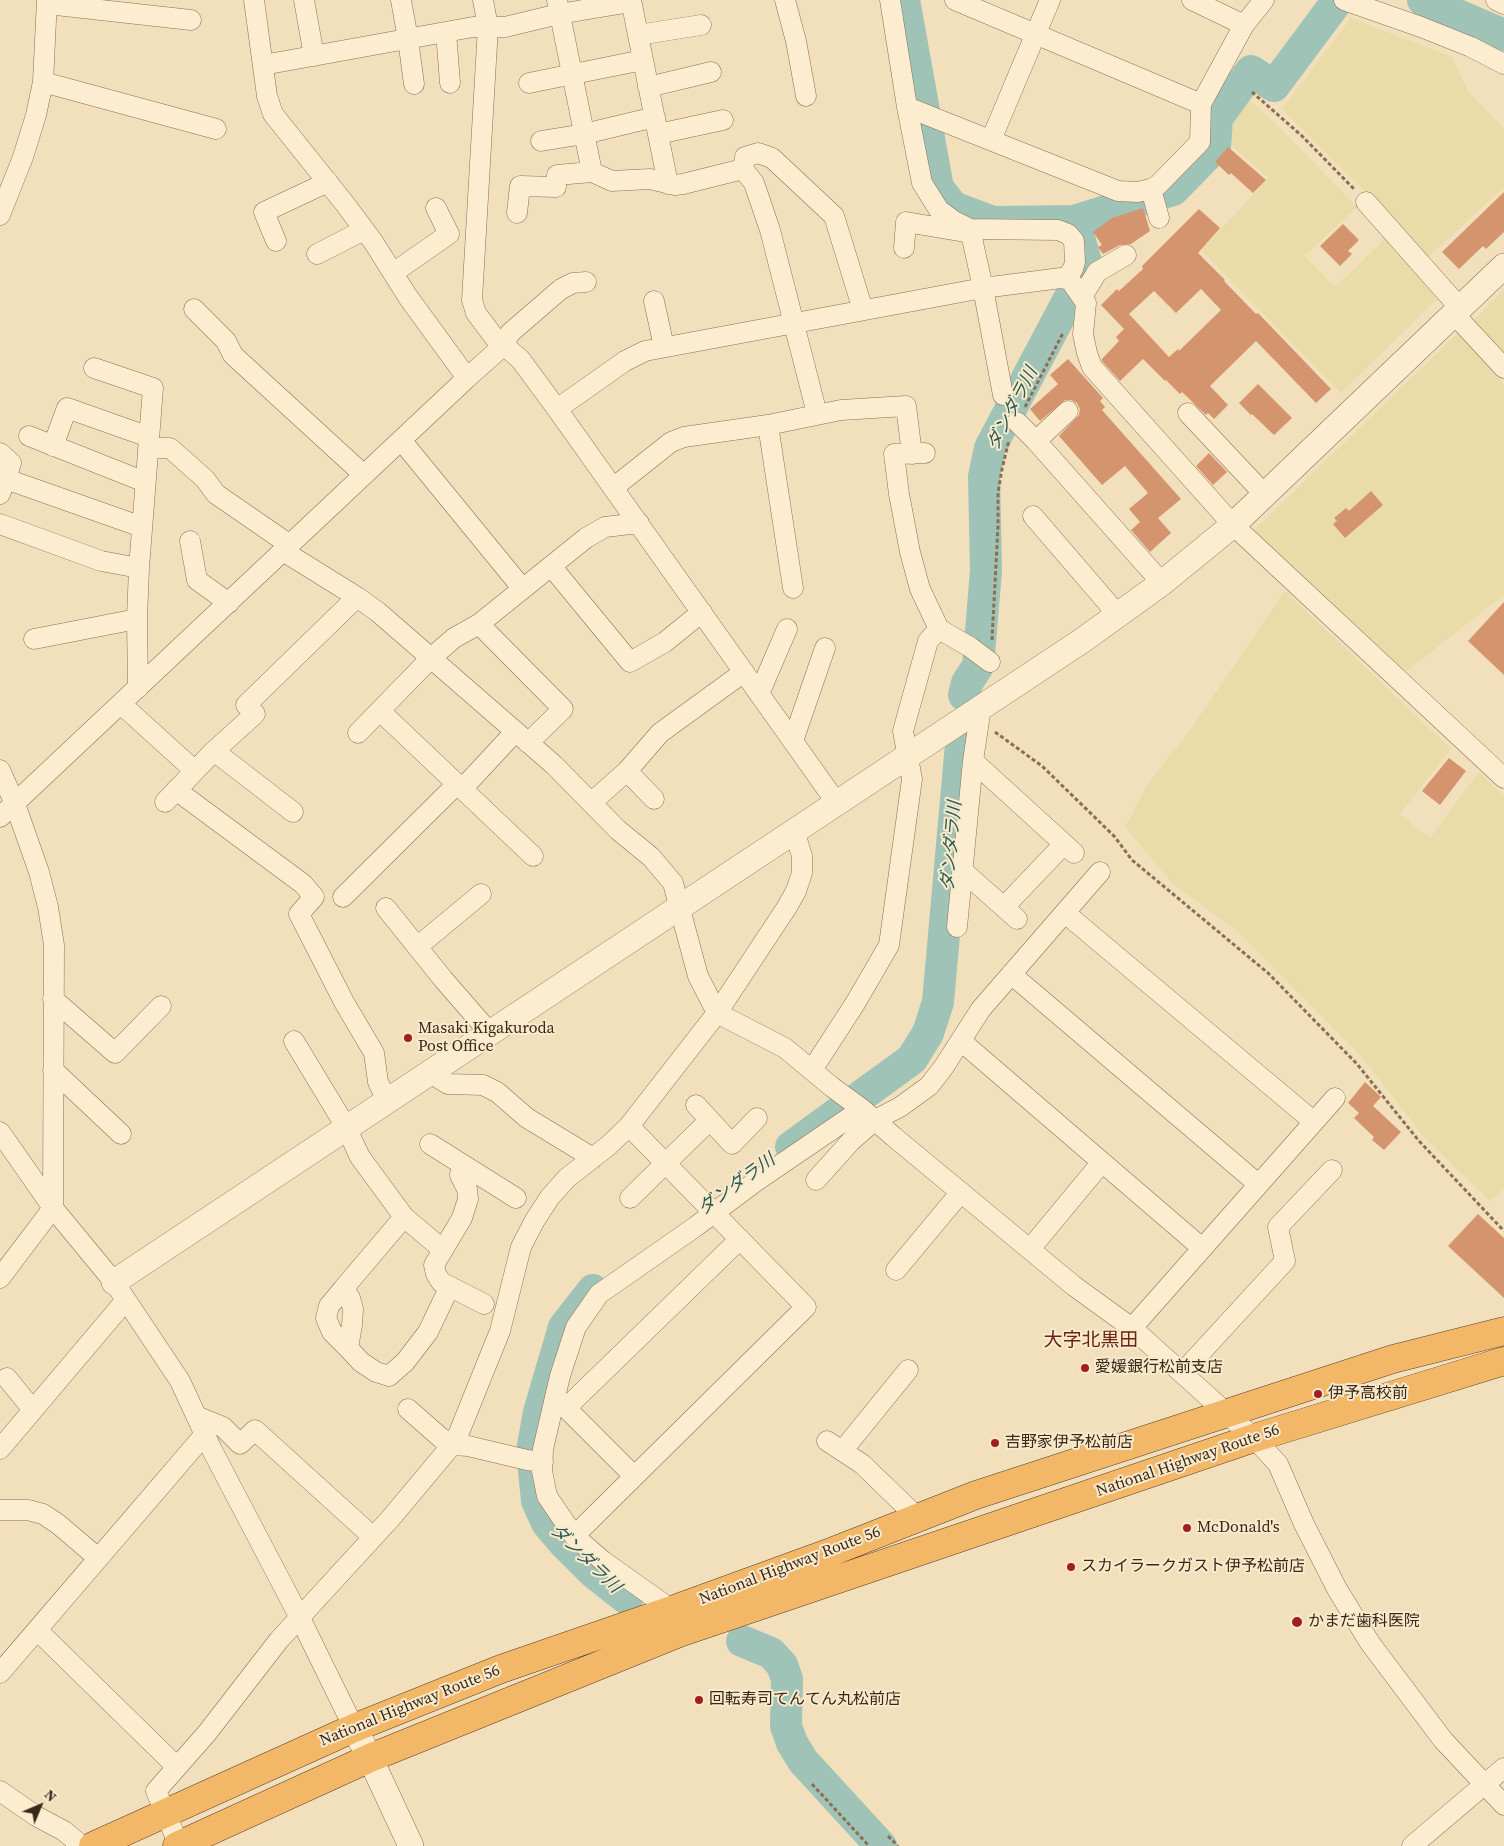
<!DOCTYPE html>
<html>
<head>
<meta charset="utf-8">
<style>
	body { margin:0 }
	#map { position:relative; width:1504px; height:1846px; overflow:hidden; background:#f2e0bc; font-family:"Source Serif 4",serif }
	canvas { display:block }
	.north { position:absolute; left:15px; top:1781px; width:50px; height:50px; -webkit-text-stroke:4px #f9eacc; paint-order:stroke; rotate:45deg; font-size:14px; font-weight:700; line-height:20px; text-align:center; color:#39281a }
	.north::after { content:''; display:block; margin:auto; width:18px; height:22px; background:#39281a; clip-path:polygon(50% 0,100% 100%,50% 72%,0 100%) }
</style>
</head>
<body>
<div id="map">
<canvas width="1504" height="1846"></canvas>
<div class="north">N</div>
</div>
<script>
const ctx = document.querySelector('canvas').getContext('2d');
ctx.lineJoin = 'round';
function fillPath(path, color) { ctx.fillStyle = color; ctx.fill(path, 'evenodd'); }
const toPath = rows => new Path2D(rows.map(r => 'M' + r).join(''));
function strokePath(path, color, width, dash) { ctx.strokeStyle = color; ctx.lineWidth = width; ctx.lineCap = dash ? 'butt' : 'round'; ctx.setLineDash(dash || []); ctx.stroke(path); }
function label(font, color, halo, rows, align = 'center') {
  ctx.font = font + ' "Source Serif 4","Noto Sans JP",serif'; ctx.lineWidth = 4; ctx.setLineDash([]); ctx.textBaseline = 'middle'; ctx.strokeStyle = halo; ctx.fillStyle = color; for (const [text, x, y, turn = 0] of rows) {
    ctx.save(); ctx.translate(x, y); ctx.rotate((+turn || 0) * Math.PI / 180); ctx.textAlign = isNaN(turn) ? turn : align; if (halo) ctx.strokeText(text, 0, 0); ctx.fillText(text, 0, 0); ctx.restore();
  }
}
fillPath(toPath([
	[1351,18,1452,57,1468,91,1504,129,1504,187,1425,260,1379,205,1282,109],
	[1244,94,1295,143,1357,207,1304,256,1335,287,1385,239,1437,299,1341,393,1201,250,1269,178,1221,137,1220,127],
	[1504,290,1504,358,1472,322],
	[1458,333,1504,384,1504,595,1404,673,1252,532],
	[1285,591,1451,749,1400,814,1430,838,1479,772,1504,796,1504,1189,1490,1201,1425,1138,1360,1055,1238,932,1172,883,1125,827,1148,784,1192,727]
]), '#e9dca8');
strokePath(toPath([
	[904,0,938,188,953,207,993,222,1074,221,1087,265,990,448,984,476,986,571,978,666,967,683,964,695],
	[1423,0,1504,35],
	[1074,221,1173,190,1215,147,1217,118,1251,71,1274,86,1338,0],
	[791,1147,912,1059,928,1033,938,1002,961,744],
	[593,1290,564,1327,539,1412,532,1451,537,1501,547,1523,565,1544,594,1573,627,1599],
	[742,1641,771,1653,782,1665,787,1679,786,1726,792,1743,803,1761,881,1846]
]), '#a0c3b7', 32);
fillPath(toPath([
	[1228,147,1266,180,1253,193,1231,173,1229,175,1215,162],
	[1504,192,1504,232,1486,249,1483,246,1459,269,1442,252],
	[1143,208,1150,231,1131,244,1120,245,1103,254,1098,247,1102,245,1093,232,1112,218],
	[1199,209,1220,228,1198,253,1225,280,1224,281,1256,314,1258,313,1331,389,1316,403,1256,341,1210,386,1228,405,1214,419,1208,413,1206,415,1182,392,1180,394,1166,380,1165,381,1143,359,1120,381,1102,361,1102,359,1119,341,1116,337,1124,329,1101,305,1117,289,1119,291,1143,269,1142,266],
	[1201,289,1221,310,1179,351,1178,349,1169,357,1129,314,1154,291,1176,313],
	[1343,224,1359,240,1348,251,1352,254,1340,266,1320,246],
	[1068,359,1103,398,1100,401,1105,407,1102,410,1181,499,1158,518,1171,533,1150,552,1131,530,1140,522,1129,509,1148,493,1125,466,1102,485,1059,436,1079,415,1080,409,1077,403,1071,400,1065,400,1040,421,1030,409,1058,384,1050,375],
	[1258,384,1292,418,1274,435,1252,414,1251,415,1239,403],
	[1209,453,1227,472,1213,485,1196,466],
	[1371,491,1383,505,1345,538,1333,524,1337,521,1334,518,1346,508,1349,511],
	[1504,602,1504,675,1468,641],
	[1449,758,1466,771,1440,805,1422,791],
	[1365,1082,1381,1097,1373,1106,1401,1132,1384,1150,1372,1140,1374,1137,1354,1118,1359,1113,1348,1103],
	[1478,1214,1504,1238,1504,1298,1448,1246]
]), '#d4946e');
const minor = toPath([
	[254,0,267,96,273,114,345,204,374,243,408,297,467,378],
	[304,0,314,56],
	[401,0,408,39,414,84],
	[483,0,488,27,472,300,476,313,494,337,520,359,557,409,836,802],
	[557,0,592,172],
	[631,0,668,184],
	[785,0,796,41,806,96],
	[890,0,907,107,922,183,939,210,954,221,970,229,983,288,1003,395],
	[955,0,1201,104],
	[1192,0,1244,25],
	[1344,0,1421,27,1471,47,1504,64],
	[1496,0,1504,4],
	[47,4,191,20],
	[446,32,450,83],
	[638,35,701,25],
	[263,65,473,27,505,27,559,14,631,2],
	[43,82,216,129],
	[529,83,643,60],
	[648,87,711,72],
	[907,107,1118,191,1138,192,1151,189,1158,185,1200,142,1201,104,1244,25,1264,0],
	[658,134,723,120],
	[991,140,1050,0],
	[541,141,584,134,655,117],
	[1151,189,1159,218],
	[1366,202,1460,308],
	[517,213,520,186,556,187,557,175,592,172,612,181,650,179,675,185,683,184,743,169],
	[0,215,23,157,36,115,43,82,47,0],
	[970,229,1058,230,1068,234,1074,241,1075,262,1073,269,1066,279],
	[276,241,264,212,328,182],
	[904,248,906,222,965,232],
	[317,254,364,230],
	[393,273,449,234,436,208],
	[1082,297,1097,272,1126,255],
	[654,301,664,347],
	[194,309,226,341,233,355,364,475],
	[1454,314,1504,368],
	[94,368,153,388,139,568,137,619,138,688],
	[557,409,625,361,645,351,983,288,1061,278,1070,280,1086,303,1083,334,1087,353,1092,367,1233,525,1504,778],
	[1188,413,1265,495],
	[817,414,770,230,754,183,743,169,745,157,758,153,772,158,834,216,863,310],
	[1017,422,1036,441,1162,583],
	[768,425,793,588],
	[29,436,145,482],
	[401,440,522,588],
	[1036,441,1068,411],
	[53,446,67,408,149,437],
	[148,448,170,448,205,479,216,494,290,545],
	[0,453,11,463,6,479],
	[613,488,671,442,684,437,768,425,841,410,906,406,912,454],
	[0,494,6,479,142,527],
	[1033,516,1118,615],
	[0,524,101,561,139,568],
	[190,541,197,580,229,603],
	[283,551,357,597,378,612,554,765,618,830,651,857,673,883,698,976,717,1013,785,1048,832,1087,862,1109,894,1137,1074,1286,1132,1328,1254,1438,1278,1464,1304,1524,1337,1589,1370,1643,1443,1740,1504,1805],
	[551,566,630,662,665,642,702,612],
	[479,624,563,709,528,743],
	[939,629,970,647,990,662],
	[34,639,137,619],
	[759,694,787,629],
	[121,704,195,771],
	[380,711,533,856],
	[358,733,431,658,454,638,479,624,586,538,605,527,639,523],
	[793,741,825,648],
	[214,751,293,812],
	[973,761,1074,853],
	[0,770,15,804,39,872,48,907,54,945,53,1208,0,1278],
	[627,771,654,799],
	[462,789,515,732],
	[176,790,303,884,314,897,299,914,344,1002,374,1053,378,1082,387,1100],
	[165,802,214,751,255,714,246,705,357,597],
	[592,802,627,771,660,733,744,672],
	[0,817,467,378,504,345,510,333,561,289,573,283,586,282],
	[963,871,1017,919],
	[343,897,457,784],
	[1004,907,1064,844],
	[386,908,443,979,489,1032],
	[1065,913,1313,1121],
	[957,927,973,761,981,707],
	[417,947,481,894],
	[1011,974,1258,1184],
	[53,999,115,1053,161,1006],
	[294,1041,346,1127,360,1157,404,1217,442,1249],
	[961,1041,1202,1248],
	[53,1070,121,1134],
	[812,1070,856,1002,889,945,912,779,903,731,928,641,939,629,920,589,910,552,899,494,894,454,925,453],
	[429,1072,448,1084,483,1085,497,1092,527,1118,593,1158],
	[696,1105,732,1144,757,1118],
	[0,1132,53,1208,114,1282,180,1381,212,1450,300,1618,354,1728],
	[430,1144,516,1198],
	[462,1165,460,1175,467,1189,468,1199,462,1218,434,1265,436,1274,441,1282,484,1304],
	[816,1180,851,1141,875,1120,900,1107,929,1086,943,1068,981,1009,1100,872],
	[630,1198,710,1120],
	[404,1217,343,1289,350,1298,353,1309,352,1325,348,1348,361,1362,376,1372,389,1376,405,1362,428,1332,449,1288],
	[1030,1249,1102,1162],
	[896,1270,961,1192],
	[343,1289,329,1306,326,1318,332,1332,348,1348],
	[1132,1328,1335,1098],
	[1182,1373,1285,1261,1278,1227,1332,1170],
	[7,1378,33,1410],
	[408,1409,441,1438,452,1445,468,1446,527,1460,543,1462],
	[196,1416,223,1427,240,1444,255,1430,373,1537],
	[827,1441,862,1464,918,1518],
	[0,1449,126,1300],
	[843,1450,908,1370],
	[634,1476,566,1408,740,1239],
	[0,1510,28,1510,43,1514,58,1524,98,1558],
	[574,1536,806,1307,629,1126],
	[675,1620,672,1610,603,1561,574,1536,547,1496,542,1471,543,1449,560,1376,576,1327,599,1294,695,1227,755,1182,862,1109],
	[37,1630,177,1767],
	[0,1673,205,1434],
	[0,1791,36,1816,64,1831,82,1846],
	[179,1845,156,1791,207,1733,279,1640,390,1519,452,1445,458,1435,500,1331,521,1247,535,1220,550,1197,567,1178,608,1146,629,1126,717,1013,787,907,796,891,802,873,802,856,794,830],
	[1412,1846,1504,1768]
]);
const tertiary = toPath([
	[114,1282,1083,640,1162,583,1233,525,1504,266],
	[354,1728,370,1758,411,1846]
]);
const trunk = toPath([
	[93,1846,354,1728,501,1669,672,1610,826,1554,976,1495,1393,1359,1504,1331],
	[177,1846,370,1758,679,1633,1254,1438,1504,1361]
]);
strokePath(minor, '#8b6f54', 21);
strokePath(tertiary, '#8b6f54', 26);
strokePath(trunk, '#583d29', 29);
strokePath(toPath([
	[1252,92,1302,136,1354,189],
	[1025,407,1063,333],
	[992,640,998,526,998,493,1002,469,1009,440],
	[995,732,1042,766,1114,836,1132,860,1268,973,1357,1064,1419,1141,1504,1231],
	[812,1784,869,1846],
	[888,1836,898,1846]
]), '#8b6f54', 3, [4, 2.5]);
strokePath(minor, '#fcedd0', 20);
strokePath(tertiary, '#fcedd0', 25);
strokePath(trunk, '#f3b768', 28);
for (const [x, y, r, color] of [
	[408,1038,5,"#a01e24"],
	[1085,1368,5,"#a01e24"],
	[1318,1394,5,"#a01e24"],
	[995,1443,5,"#a01e24"],
	[1187,1528,5,"#a01e24"],
	[1071,1567,5,"#a01e24"],
	[1297,1622,6,"#a01e24"],
	[699,1700,5,"#a01e24"]
]) { const dot = new Path2D(); dot.arc(x, y, r, 0, 2 * Math.PI); ctx.fillStyle = color; ctx.fill(dot); strokePath(dot, '#f9eacc', 2); }
label('16px', '#39281a', '#f9eacc', [
	["Masaki Kigakuroda",418,1029],
	["Post Office",418,1047],
	["愛媛銀行松前支店",1095,1368],
	["伊予高校前",1328,1394],
	["吉野家伊予松前店",1005,1443],
	["McDonald's",1197,1528],
	["スカイラークガスト伊予松前店",1081,1567],
	["かまだ歯科医院",1308,1622],
	["回転寿司てんてん丸松前店",709,1700]
], 'left');
label('16px', '#39281a', '#f9eacc', [
	["National Highway Route 56",1188,1461,-19],
	["National Highway Route 56",790,1566,-21],
	["National Highway Route 56",410,1706,-22]
]);
label('italic 18px', '#285a55', '#f9eacc', [
	["ダンダラ川",1013,409,-63],
	["ダンダラ川",952,846,-85],
	["ダンダラ川",737,1185,-36],
	["ダンダラ川",585,1559,44]
]);
label('19px', '#6a2315', '#f9eacc', [
	["大字北黒田",1091,1341]
]);
</script>
</body>
</html>
